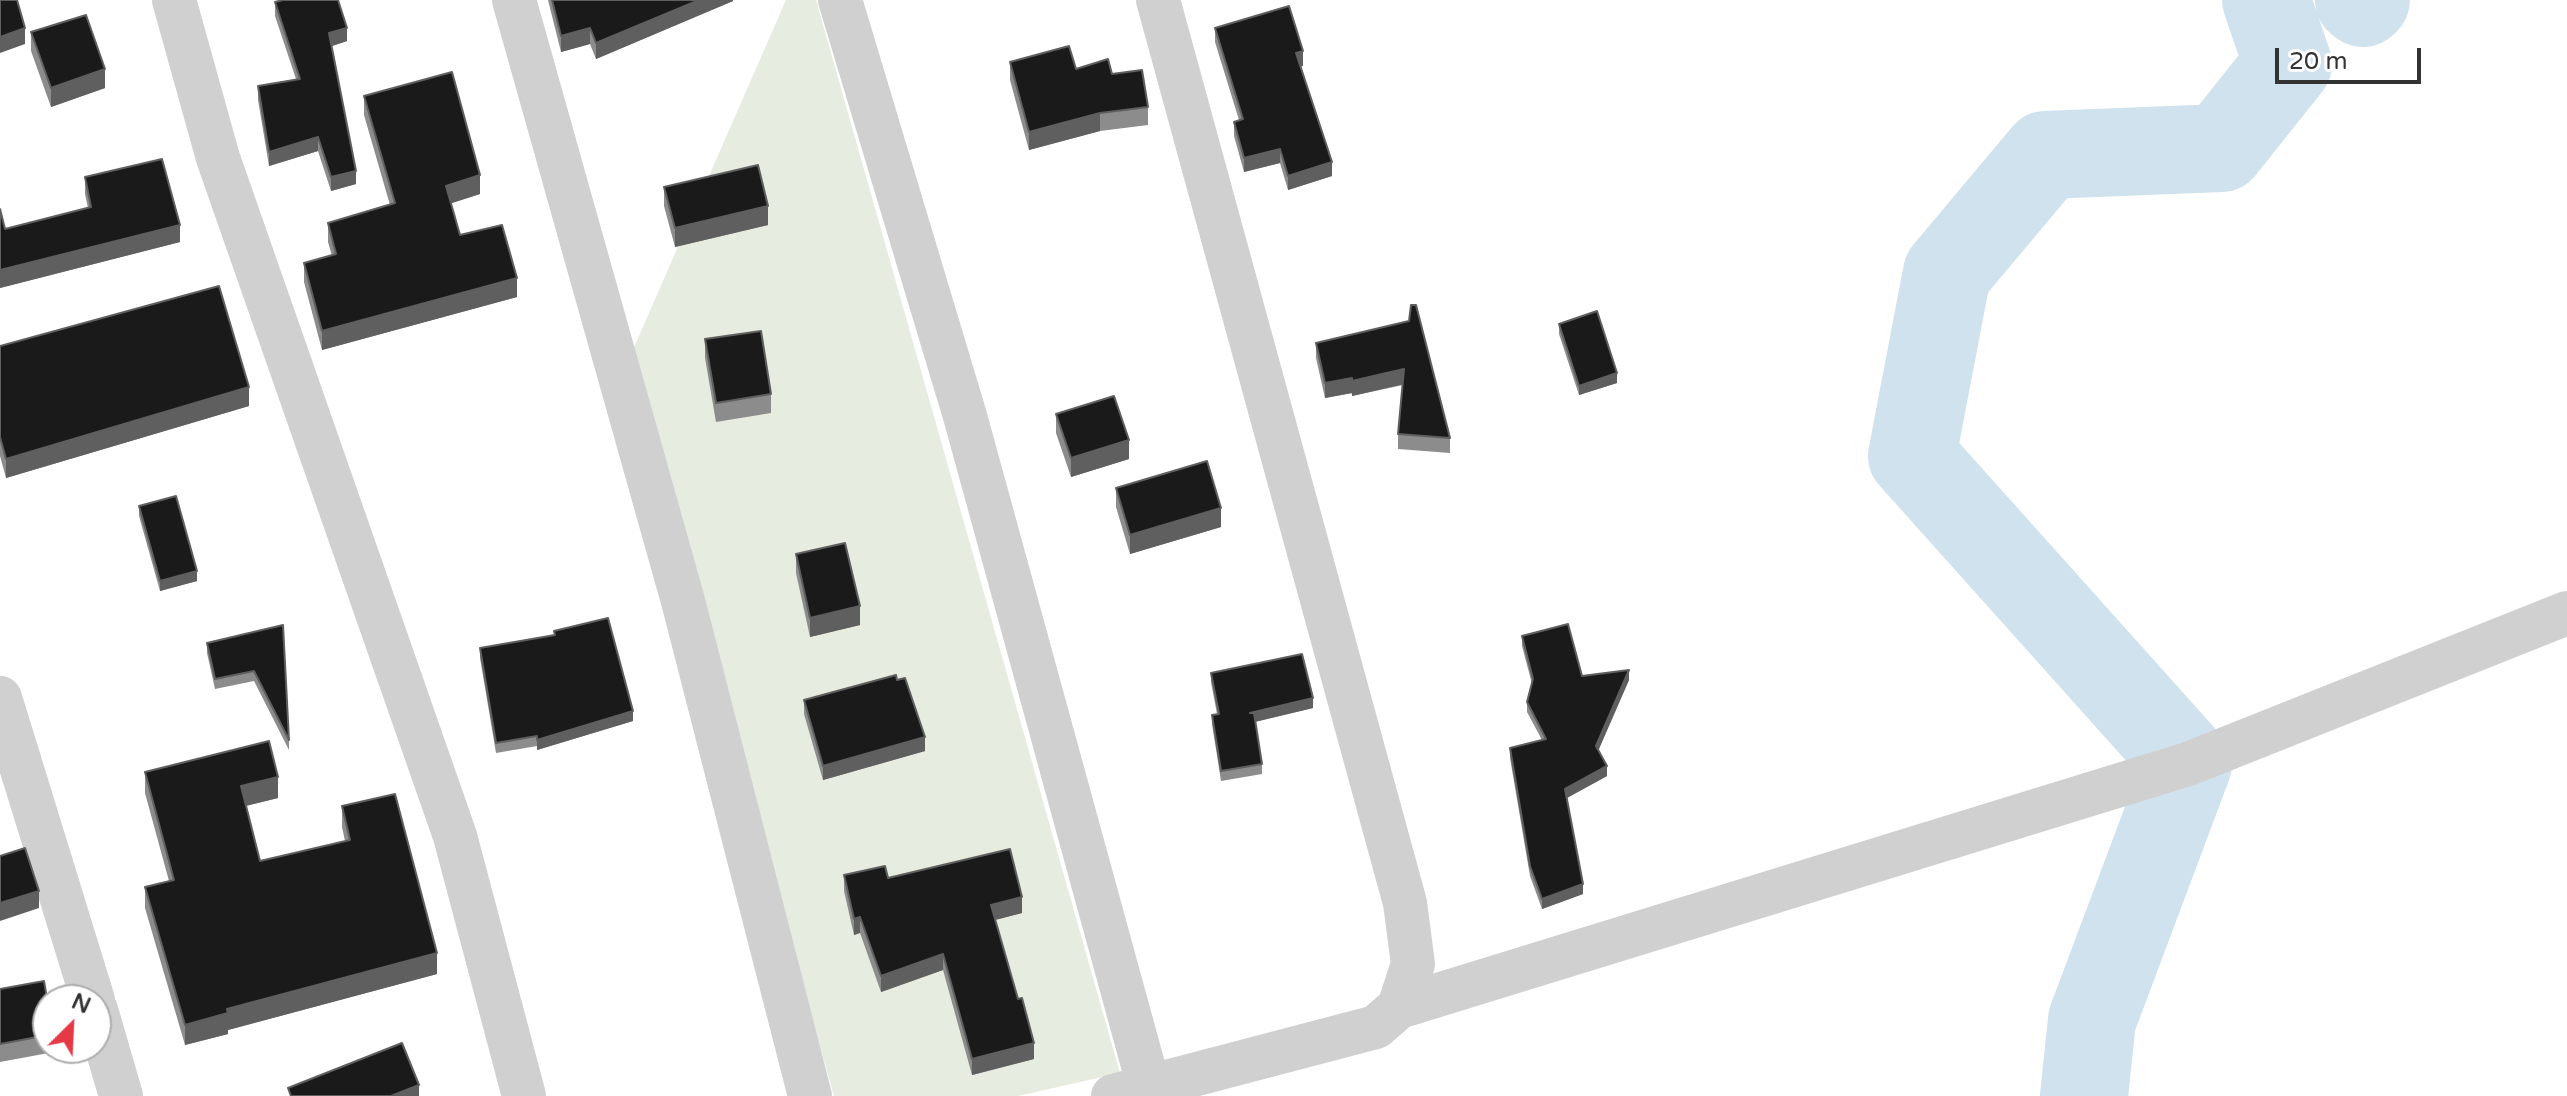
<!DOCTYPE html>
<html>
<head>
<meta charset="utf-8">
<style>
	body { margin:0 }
	#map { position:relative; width:2567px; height:1096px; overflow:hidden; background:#fff; font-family:"Varela Round",sans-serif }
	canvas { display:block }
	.north { position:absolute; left:32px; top:984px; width:80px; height:80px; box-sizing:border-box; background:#fff; border:2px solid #adadad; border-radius:50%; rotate:24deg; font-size:22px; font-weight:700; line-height:32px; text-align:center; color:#333 }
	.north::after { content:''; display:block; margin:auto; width:28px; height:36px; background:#e63946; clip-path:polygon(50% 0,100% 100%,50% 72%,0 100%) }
	.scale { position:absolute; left:2275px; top:48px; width:146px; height:36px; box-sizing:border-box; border:4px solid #333; border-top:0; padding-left:10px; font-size:24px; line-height:28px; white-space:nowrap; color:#333; -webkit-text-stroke:6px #fff; paint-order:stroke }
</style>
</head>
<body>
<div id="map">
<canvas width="2567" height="1096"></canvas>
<div class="north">N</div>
<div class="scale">20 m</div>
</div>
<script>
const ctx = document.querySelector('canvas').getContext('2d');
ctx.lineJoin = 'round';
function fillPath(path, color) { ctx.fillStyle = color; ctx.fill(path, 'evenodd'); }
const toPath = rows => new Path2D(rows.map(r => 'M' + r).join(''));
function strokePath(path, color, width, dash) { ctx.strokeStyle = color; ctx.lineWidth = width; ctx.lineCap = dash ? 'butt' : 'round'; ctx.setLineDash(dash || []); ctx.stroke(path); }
fillPath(toPath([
	[786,0,816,0,1120,1073,1018,1096,834,1096,628,361]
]), '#e6ecdf');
strokePath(toPath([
	[2359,0,2363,3,2366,0],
	[2084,1096,2092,1020,2188,764,1912,456,1947,273,2046,155,2221,148,2288,64,2266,0]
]), '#cfe2ee', 88);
strokePath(toPath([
	[174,0,218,158,455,836,524,1096],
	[514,0,683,601,810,1096],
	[840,0,965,416,1149,1087],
	[0,698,93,1000],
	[1399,1007,2188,764,2567,613],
	[96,1010,121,1096],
	[1113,1096,1376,1027,1399,1007,1413,964,1405,903,1158,0]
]), '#d0d0d0', 44);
fillPath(toPath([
	[548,0,733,0,733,1,596,59,590,44,561,52],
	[275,2,347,41,332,46,356,184,331,191,318,151,269,166,258,100,258,86,296,79,275,16],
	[1215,28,1303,66,1301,66,1332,176,1288,190,1280,163,1244,172,1234,136,1234,122,1239,120,1215,42],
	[31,32,105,88,51,107,31,51],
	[1010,62,1076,69,1112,74,1148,107,1148,125,1100,131,1029,150,1010,80],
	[364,96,480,194,451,203,460,235,517,297,322,350,304,282,304,263,332,256,328,242,328,223,390,205,364,115],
	[85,177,180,242,0,288,0,209,5,229,88,208,85,194],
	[664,187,768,225,675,247,664,206],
	[1409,321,1450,438,1450,453,1398,449,1398,434,1403,385,1352,396,1352,393,1325,398,1316,358,1316,343],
	[1559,324,1617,383,1579,395,1559,334],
	[705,339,771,394,771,413,716,422,705,358],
	[0,346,249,406,6,478,0,456],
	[1056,414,1129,459,1071,477,1056,433],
	[1116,488,1221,527,1130,554,1116,507],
	[139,506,197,581,160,591,139,516],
	[796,554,860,625,810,637,796,573],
	[283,625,289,740,289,750,254,681,215,689,207,653,207,643],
	[554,631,633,721,537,750,537,746,496,753,480,658,480,648,554,636],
	[1522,636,1582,676,1629,680,1598,750,1607,776,1567,798,1583,894,1542,909,1530,876,1510,758,1510,748,1542,740,1527,712,1527,702,1532,684,1522,646],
	[1211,673,1313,708,1255,722,1262,764,1262,774,1221,781,1212,724,1212,715,1217,714,1211,682],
	[804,700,925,751,823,780,804,714],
	[145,772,278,798,246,806,260,861,345,841,342,827,342,806,437,974,228,1030,228,1034,185,1045,145,908,145,887,169,881,145,793],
	[844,875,888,878,1022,913,995,920,1034,1059,972,1075,943,970,881,992,860,933,854,935,844,891],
	[0,989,48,1004,48,1048,54,1048,54,1052,0,1062]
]), '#8c8c8c');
fillPath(toPath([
	[699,0,733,0,733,1,596,59,596,43],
	[25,28,25,44,0,53,0,37],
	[347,28,347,41,329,47,329,33],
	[590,28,590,44,561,52,561,36],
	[1303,51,1303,66,1296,68,1296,53],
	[105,69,105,88,51,107,51,88],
	[1100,113,1100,131,1029,150,1029,132],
	[318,137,318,151,269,166,269,152],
	[1280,149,1280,163,1244,172,1244,158],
	[1332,162,1332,176,1288,190,1288,176],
	[356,171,356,184,331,191,331,177],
	[480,175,480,194,446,205,446,186],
	[768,206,768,225,675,247,675,228],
	[180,225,180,242,0,288,0,270],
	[517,278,517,297,322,350,322,331],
	[1404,369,1404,384,1352,396,1352,381],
	[1617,373,1617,383,1579,395,1579,386],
	[1352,378,1352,393,1325,398,1325,383],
	[249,387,249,406,6,478,6,459],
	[1129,440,1129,459,1071,477,1071,458],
	[1221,508,1221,527,1130,554,1130,535],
	[197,571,197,581,160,591,160,581],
	[860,606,860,625,810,637,810,618],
	[1629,670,1629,680,1596,756,1596,746],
	[1313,698,1313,708,1250,723,1250,713],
	[633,711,633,721,537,750,537,740],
	[925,737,925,751,823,780,823,766],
	[1607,766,1607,776,1565,799,1565,789],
	[278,777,278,798,241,807,241,786],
	[1583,884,1583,894,1542,909,1542,899],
	[39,891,39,908,0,921,0,903],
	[1022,897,1022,913,991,921,991,905],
	[860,917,860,933,854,935,854,919],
	[437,953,437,974,228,1030,228,1034,185,1045,185,1025,227,1009],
	[943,954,943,970,881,992,881,976],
	[1034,1043,1034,1059,972,1075,972,1059],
	[419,1085,419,1096,391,1096]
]), '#5f5f5f');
const building = toPath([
	[0,0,17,0,25,28,0,37,0,0],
	[283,0,338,0,347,28,329,33,356,171,331,177,318,137,269,152,258,86,300,79,275,2,283,0],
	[552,0,699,0,596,43,590,28,561,36,552,0],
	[1289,6,1303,51,1296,53,1332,162,1288,176,1280,149,1244,158,1234,122,1243,119,1215,28,1289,6],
	[86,15,105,69,51,88,31,32,86,15],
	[1069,46,1076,69,1108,59,1112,74,1142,70,1148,107,1100,113,1029,132,1010,62,1069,46],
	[452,72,480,175,446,186,460,235,502,225,517,278,322,331,304,263,336,254,328,223,395,203,364,96,452,72],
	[162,159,180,225,0,270,0,209,5,229,91,207,85,177,162,159],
	[758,165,768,206,675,228,664,187,758,165],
	[219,286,249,387,6,459,0,437,0,346,219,286],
	[1411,305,1416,305,1450,438,1398,434,1404,369,1352,381,1352,378,1325,383,1316,343,1409,321,1411,305],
	[1597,311,1617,373,1579,386,1559,324,1597,311],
	[761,331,771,394,716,403,705,339,761,331],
	[1114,396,1129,440,1071,458,1056,414,1114,396],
	[1207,461,1221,508,1130,535,1116,488,1207,461],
	[176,496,197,571,160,581,139,506,176,496],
	[845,543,860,606,810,618,796,554,845,543],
	[608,618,633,711,537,740,537,736,496,743,480,648,555,635,554,631,608,618],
	[1568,624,1582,676,1629,670,1596,746,1607,766,1565,789,1583,884,1542,899,1530,866,1510,748,1546,739,1527,702,1533,679,1522,636,1568,624],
	[283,625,289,740,254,671,215,679,207,643,283,625],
	[1302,654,1313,698,1250,713,1254,713,1262,764,1221,771,1212,715,1219,714,1211,673,1302,654],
	[896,675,897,680,905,678,925,737,823,766,804,700,896,675],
	[269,741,278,777,241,786,260,861,350,840,342,806,395,794,437,953,227,1009,228,1013,185,1025,145,887,174,880,145,772,269,741],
	[25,848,39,891,0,903,0,856,25,848],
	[1010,849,1022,897,991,905,1018,999,1022,998,1034,1043,972,1059,943,954,881,976,860,917,854,919,844,875,885,866,888,878,1010,849],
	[44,981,48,1004,48,1035,0,1044,0,989,44,981],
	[402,1043,419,1085,391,1096,291,1096,288,1088,402,1043]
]);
fillPath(building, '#1a1a1a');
strokePath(building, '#5f5f5f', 2);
</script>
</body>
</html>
